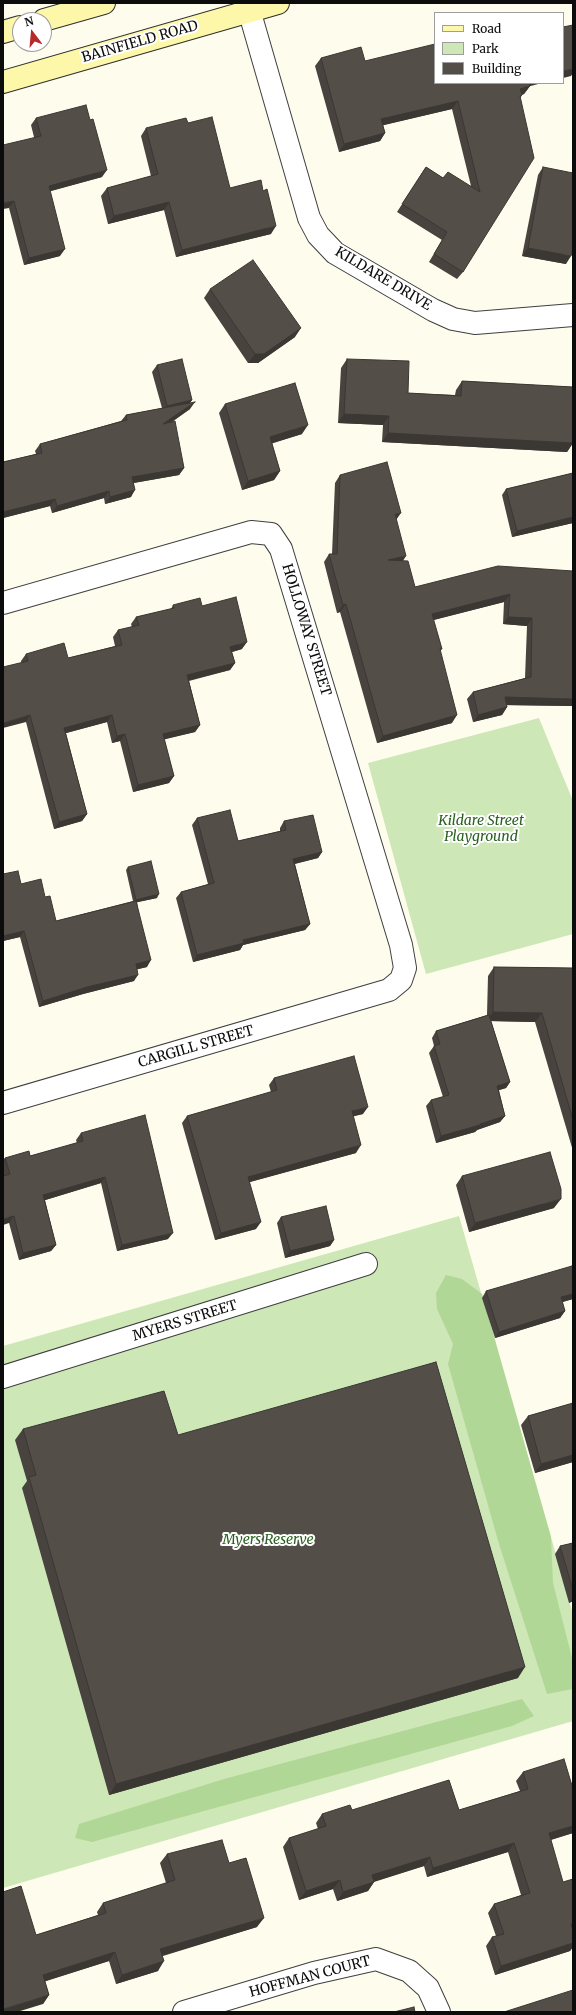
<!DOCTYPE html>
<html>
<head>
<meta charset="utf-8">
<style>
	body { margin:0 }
	#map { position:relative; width:576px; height:2015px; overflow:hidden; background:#fefcec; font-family:Merriweather,serif }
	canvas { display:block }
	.frame { position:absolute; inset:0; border:4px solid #0c0c0c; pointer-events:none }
	.legend { position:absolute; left:434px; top:12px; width:130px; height:72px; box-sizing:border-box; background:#fff; border:1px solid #9e9e9e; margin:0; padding:5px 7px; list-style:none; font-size:12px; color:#0c0c0c }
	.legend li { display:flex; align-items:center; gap:8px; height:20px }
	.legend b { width:20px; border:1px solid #9e9e9e }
	.north { position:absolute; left:12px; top:12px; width:40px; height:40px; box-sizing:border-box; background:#fff; border:1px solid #9e9e9e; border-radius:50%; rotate:344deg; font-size:11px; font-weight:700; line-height:16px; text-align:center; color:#0c0c0c }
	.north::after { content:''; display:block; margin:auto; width:14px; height:18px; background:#b72a29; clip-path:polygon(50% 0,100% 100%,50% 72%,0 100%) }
</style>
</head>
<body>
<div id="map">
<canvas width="576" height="2015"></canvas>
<div class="frame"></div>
<ul class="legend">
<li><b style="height:5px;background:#fcf7a9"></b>Road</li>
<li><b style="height:11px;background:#cee7b7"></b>Park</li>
<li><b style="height:11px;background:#544e49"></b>Building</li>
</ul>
<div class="north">N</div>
</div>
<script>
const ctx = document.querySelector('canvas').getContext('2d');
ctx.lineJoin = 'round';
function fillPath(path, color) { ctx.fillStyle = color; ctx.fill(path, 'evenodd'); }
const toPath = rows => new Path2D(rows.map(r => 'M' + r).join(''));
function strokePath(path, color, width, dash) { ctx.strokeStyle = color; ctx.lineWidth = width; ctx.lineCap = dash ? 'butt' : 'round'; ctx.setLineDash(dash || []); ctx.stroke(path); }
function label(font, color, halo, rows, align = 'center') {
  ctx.font = font + ' Merriweather,serif'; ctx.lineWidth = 4; ctx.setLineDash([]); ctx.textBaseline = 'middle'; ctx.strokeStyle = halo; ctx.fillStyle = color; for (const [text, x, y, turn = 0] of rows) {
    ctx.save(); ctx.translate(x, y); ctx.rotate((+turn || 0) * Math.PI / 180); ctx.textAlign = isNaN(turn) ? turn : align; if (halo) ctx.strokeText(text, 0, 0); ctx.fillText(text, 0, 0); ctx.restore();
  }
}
fillPath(toPath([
	[539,718,573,801,573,934,426,974,368,763],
	[459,1216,573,1614,573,1721,3,1888,3,1346]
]), '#cee7b7');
fillPath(toPath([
	[446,1275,462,1279,482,1294,551,1537,553,1583,573,1662,573,1689,547,1694,499,1544,448,1364,453,1344,437,1309,436,1293],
	[522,1699,534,1716,512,1726,92,1842,75,1838,79,1824,224,1779]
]), '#b1d797');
const street = toPath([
	[247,3,309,218,318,235,335,253,433,310,453,319,475,323,573,315],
	[3,603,251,532,271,534,281,549,401,945,405,968,401,980,389,990,3,1103],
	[3,1377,366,1264],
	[184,2012,314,1973,376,1959,409,1971,428,1988,439,2012]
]);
const secondary = toPath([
	[44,20,104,3],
	[3,32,20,27],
	[3,82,278,3]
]);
strokePath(street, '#3f3f3f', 24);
strokePath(secondary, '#2e2e2e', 24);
strokePath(street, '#fff', 22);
strokePath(secondary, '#fcf7a9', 22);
fillPath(toPath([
	[321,58,365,61,530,86,524,94,522,95,521,97,463,272,457,279,429,262,442,240,397,212,426,167,443,178,471,186,452,109,383,125,385,133,380,141,339,152,315,66],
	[36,118,102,177,50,191,60,256,24,265,9,208,34,137,31,125],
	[188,123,230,188,271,234,176,257,164,210,108,224,101,196,107,188,151,176,141,136,146,128],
	[543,167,566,264,522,256,538,175],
	[210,289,295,337,258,363,248,363,204,298],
	[347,359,408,393,455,395,456,390,462,381,573,387,573,443,567,452,382,442,383,425,338,423,341,368],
	[157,365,192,400,190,403,190,409,172,422,184,468,179,475,134,483,131,497,105,504,104,498,52,513,50,506,3,518,3,462,36,454,35,451,40,444,121,421,126,415,162,408,152,372],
	[225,404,302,434,272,443,280,471,274,480,242,490,219,413],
	[573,473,573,523,512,537,502,495,506,489],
	[340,475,396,520,403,561,415,587,573,571,573,706,507,705,507,707,502,715,473,722,467,699,473,692,525,678,527,626,503,624,504,602,433,620,442,649,440,651,452,723,377,743,340,612,337,613,324,562,329,554,332,554,335,483],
	[173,605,202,606,242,649,232,652,235,663,230,670,189,681,200,725,195,732,164,739,174,776,169,783,133,792,120,741,112,743,107,722,66,733,87,814,82,821,54,829,26,722,21,661,26,654,68,658,115,646,113,637,118,630,132,627,131,624,136,617,171,609],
	[197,818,238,841,280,831,280,828,284,821,322,852,318,858,295,864,310,924,305,930,243,945,240,950,193,962,176,898,181,892,208,884,192,825],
	[128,867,157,898,137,902,147,967,137,969,134,981,83,994,39,1007,20,937,3,941,3,874,45,897,56,921,133,901,126,870],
	[494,967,573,968,573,1151,535,1022,491,1021,510,1082,506,1088,499,1090,505,1116,500,1122,477,1130,475,1132,436,1143,426,1106,431,1100,443,1097,429,1053,434,1046,432,1038,436,1031,487,1015,488,976],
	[274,1078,363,1114,353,1116,356,1153,249,1182,256,1229,215,1240,182,1123,187,1116,271,1092,269,1085],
	[81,1133,168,1239,117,1251,101,1183,45,1200,56,1245,51,1251,19,1260,9,1223,3,1174,3,1160,5,1158,30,1156,77,1143,76,1140],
	[462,1176,554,1208,469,1232,456,1185],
	[281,1217,334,1240,330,1246,285,1258,277,1223],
	[573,1269,573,1299,562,1302,565,1311,560,1318,495,1338,482,1298,486,1291],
	[573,1403,573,1462,535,1473,521,1425,528,1416],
	[23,1429,178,1435,518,1678,109,1795,22,1488,27,1481,15,1440],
	[573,1543,573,1601,569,1603,555,1554,560,1546],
	[523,1772,573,1789,573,1833,551,1840,573,1931,573,1947,570,1951,495,1975,486,1946,492,1937,496,1936,488,1913,494,1904,521,1895,508,1852,427,1877,424,1866,374,1882,368,1891,337,1901,333,1889,299,1900,283,1847,289,1838,318,1829,316,1823,322,1814,352,1810,459,1810,520,1791,516,1781],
	[167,1854,229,1863,257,1927,163,1956,158,1971,116,1984,109,1961,45,1981,49,1995,43,2004,36,1935,98,1915,97,1912,103,1903,166,1883,160,1863]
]), '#48433f');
fillPath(toPath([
	[573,69,573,73,571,76,563,78,563,71],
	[526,83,542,83,523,88],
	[530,86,524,94,515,96,520,89],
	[458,101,452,109,376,127,381,119],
	[385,133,380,141,339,152,344,144],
	[107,170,102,177,44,193,49,186],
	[14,201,9,208,3,209,3,203],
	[169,202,164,210,108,224,114,216],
	[276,226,271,234,176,257,182,250],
	[528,248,571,256,566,264,522,256],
	[65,249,60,256,24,265,29,258],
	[301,328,295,337,258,363,248,363,255,354],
	[192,400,187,406,163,412,167,406],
	[195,402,190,409,158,431,163,424],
	[344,414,389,416,383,425,338,423],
	[308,425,302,434,264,446,270,437],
	[388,433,573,443,567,452,382,442],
	[184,468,179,475,127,484,132,477],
	[280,471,274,480,242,490,248,481],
	[135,490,131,497,105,504,110,497],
	[109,491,104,498,52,513,57,506],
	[55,499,50,506,3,518,3,512],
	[401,513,396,520,395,514],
	[573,517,573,523,512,537,517,531],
	[406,556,401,564,388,560],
	[510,594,504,602,426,622,432,614],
	[346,604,340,612,337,613,343,605],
	[508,617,532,618,527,626,503,624],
	[247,642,242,649,225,654,230,647],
	[235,663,230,670,182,682,187,675],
	[505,697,573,699,573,706,499,705],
	[507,707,502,715,473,722,478,715],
	[30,715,26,722,3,728,3,723],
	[112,715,107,722,59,735,64,728],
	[457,715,452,723,377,743,383,736],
	[200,725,195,732,158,741,163,734],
	[125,734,120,741,112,743,117,736],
	[174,776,169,783,133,792,138,785],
	[87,814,82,821,54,829,59,822],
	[322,852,318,858,289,865,293,859],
	[159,894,157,898,134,903,136,900],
	[310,924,305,930,243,945,240,950,193,962,197,955,243,940],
	[24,931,20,937,3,941,3,936],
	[151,960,147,967,131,971,136,964],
	[138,975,134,981,83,994,39,1007,43,1001,87,987],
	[493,1012,542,1013,535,1022,487,1021],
	[510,1082,506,1088,493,1092,497,1086],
	[368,1107,363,1114,347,1118,352,1111],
	[505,1116,500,1122,477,1130,475,1132,436,1143,441,1136],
	[361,1145,356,1153,243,1184,248,1177],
	[105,1177,101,1183,39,1202,43,1195],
	[561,1199,554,1208,469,1232,475,1223],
	[14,1216,9,1223,3,1225,3,1219],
	[261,1222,256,1229,215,1240,221,1233],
	[173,1233,168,1239,117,1251,122,1245],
	[334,1240,330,1246,285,1258,290,1251],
	[56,1245,51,1251,19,1260,23,1253],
	[573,1294,573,1299,556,1304,561,1297],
	[565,1311,560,1318,495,1338,499,1332],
	[573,1455,573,1462,535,1473,541,1464],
	[573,1597,573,1601,569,1603],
	[525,1667,518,1678,109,1795,116,1784],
	[573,1826,573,1833,543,1842,549,1833],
	[514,1843,508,1852,427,1877,433,1868],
	[430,1857,424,1866,366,1884,372,1875],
	[340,1880,333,1889,299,1900,306,1891],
	[374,1882,368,1891,337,1901,343,1892],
	[264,1918,257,1927,154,1958,160,1949],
	[573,1923,573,1930,571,1924],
	[573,1943,573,1947,570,1951,495,1975,501,1966],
	[115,1952,109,1961,37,1984,43,1975],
	[164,1961,158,1971,116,1984,122,1975],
	[49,1995,43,2004,17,2012,3,2012,3,2009]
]), '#3b3733');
const building = toPath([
	[573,25,573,69,563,71,563,27,573,25],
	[435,44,435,83,529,83,530,86,520,89,522,95,520,96,534,158,463,272,434,254,447,232,402,204,426,167,443,178,448,172,480,192,458,101,381,119,385,133,344,144,321,58,361,47,365,61,435,44],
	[86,105,90,120,93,119,107,170,49,186,65,249,29,258,14,201,3,203,3,145,41,136,36,118,86,105],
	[212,117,230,188,261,180,263,191,267,189,276,226,182,250,169,202,114,216,107,188,158,174,146,128,186,118,188,123,212,117],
	[543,167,573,173,573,248,571,256,528,248,543,167],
	[253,260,301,328,264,354,255,354,210,289,253,260],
	[182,359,192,400,167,406,157,365,182,359],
	[347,359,409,361,408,393,461,396,462,381,573,387,573,443,388,433,389,416,344,414,347,359],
	[295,383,308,425,270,437,280,471,248,481,225,404,295,383],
	[195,402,163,424,175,421,184,468,132,477,135,490,110,497,109,491,57,506,55,499,3,512,3,462,42,453,40,444,127,420,126,415,195,402],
	[387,462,401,513,395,514,406,556,388,560,408,561,415,587,498,566,573,571,573,699,505,697,507,707,478,715,473,692,531,677,532,618,508,617,510,594,432,614,442,649,440,649,457,715,383,736,346,604,343,605,329,554,337,554,340,475,387,462],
	[573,473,573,517,517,531,506,489,573,473],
	[236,597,247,642,230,647,235,663,187,675,200,725,163,734,174,776,138,785,125,734,117,736,112,715,64,728,87,814,59,822,30,715,3,723,3,667,28,661,26,654,64,643,68,658,122,645,118,630,139,625,136,617,174,608,173,605,200,598,202,606,236,597],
	[230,810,238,841,286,830,284,821,313,815,322,852,293,859,310,924,243,940,244,943,197,955,181,892,214,883,197,818,230,810],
	[151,861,159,894,136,900,128,867,151,861],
	[18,871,21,884,41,879,45,897,50,896,56,921,136,901,151,960,136,964,138,975,87,987,43,1001,24,931,3,936,3,874,18,871],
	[494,967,573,968,573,1120,542,1013,493,1012,494,967],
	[489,1015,510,1082,497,1086,505,1116,480,1124,480,1125,441,1136,431,1100,449,1095,434,1046,440,1044,436,1031,489,1015],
	[354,1056,368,1107,352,1111,361,1145,248,1177,261,1222,221,1233,187,1116,277,1090,274,1078,354,1056],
	[145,1115,173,1233,122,1245,105,1177,43,1195,56,1245,23,1253,14,1216,3,1219,3,1176,10,1174,5,1158,29,1151,30,1156,83,1141,81,1133,145,1115],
	[550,1152,561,1189,561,1199,475,1223,462,1176,550,1152],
	[326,1206,334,1240,290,1251,281,1217,326,1206],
	[572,1266,573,1269,573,1294,561,1297,565,1311,499,1332,486,1291,572,1266],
	[436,1362,525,1667,116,1784,29,1477,36,1475,23,1429,164,1391,178,1435,436,1362],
	[573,1403,573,1455,541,1464,528,1416,573,1403],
	[573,1543,573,1590,560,1546,573,1543],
	[564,1759,573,1789,573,1826,549,1833,563,1882,573,1879,573,1923,571,1924,573,1931,573,1943,501,1966,492,1937,504,1934,494,1904,530,1893,514,1843,433,1868,430,1857,372,1875,374,1882,343,1892,340,1880,306,1891,289,1838,326,1826,322,1814,350,1805,352,1810,449,1780,459,1810,528,1789,523,1772,564,1759],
	[222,1840,229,1863,246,1858,264,1918,160,1949,164,1961,122,1975,115,1952,43,1975,49,1995,3,2009,3,1892,21,1886,36,1935,106,1913,103,1903,175,1880,167,1854,222,1840],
	[573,1990,573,2012,504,2012,573,1990],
	[414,2007,415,2012,394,2012,414,2007]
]);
fillPath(building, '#544e49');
strokePath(building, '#3b3733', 1);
label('14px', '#0c0c0c', '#fff', [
	["BAINFIELD ROAD",140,42,-16],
	["KILDARE DRIVE",383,279,31],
	["HOLLOWAY STREET",306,630,73],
	["CARGILL STREET",196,1047,-16],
	["MYERS STREET",185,1321,-17],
	["HOFFMAN COURT",310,1977,-15]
]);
label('italic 14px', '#29611f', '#fff', [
	["Kildare Street",481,821],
	["Playground",481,837],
	["Myers Reserve",268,1540]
]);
</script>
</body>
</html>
